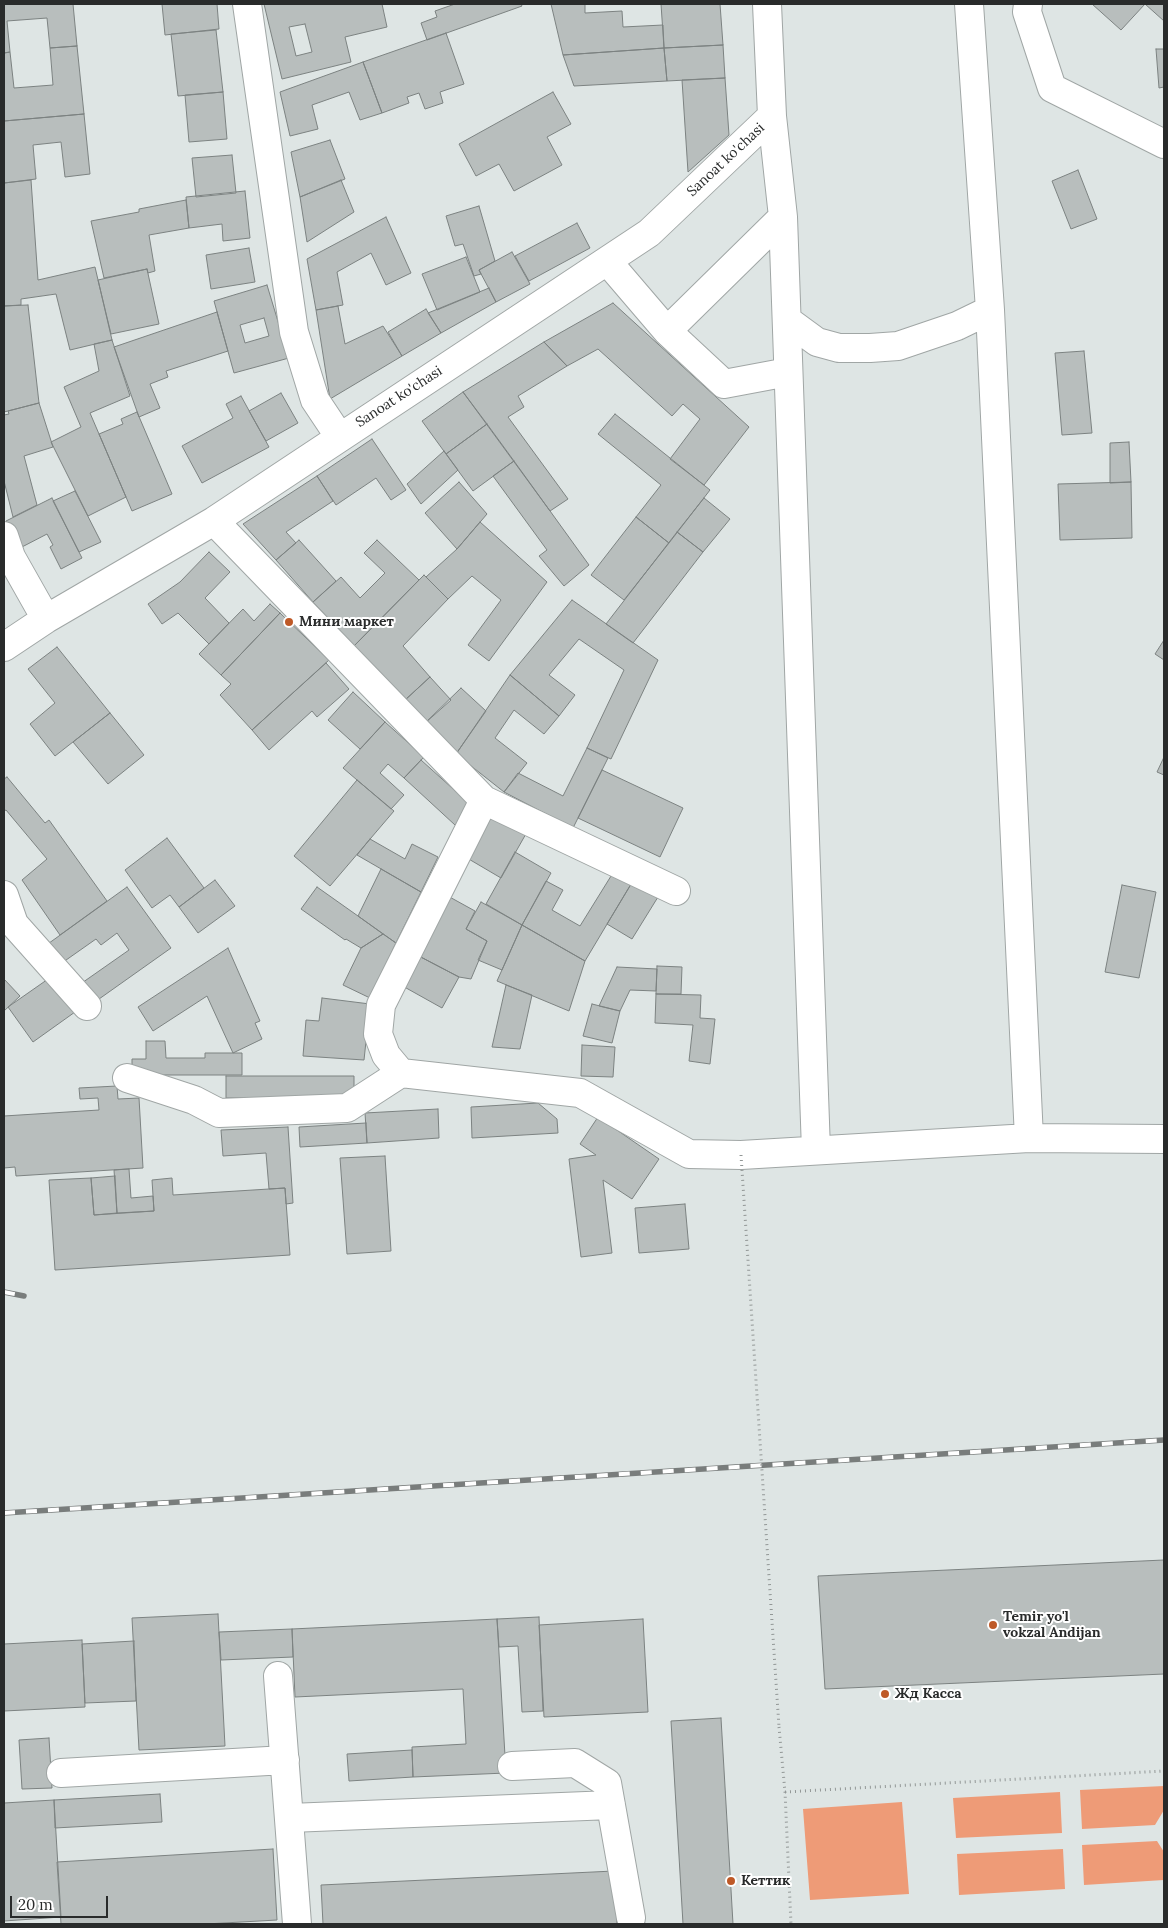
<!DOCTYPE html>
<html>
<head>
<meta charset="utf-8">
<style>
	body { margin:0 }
	#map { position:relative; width:1168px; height:1928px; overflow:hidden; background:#dee5e4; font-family:Lora,serif }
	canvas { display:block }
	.frame { position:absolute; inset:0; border:5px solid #292b2b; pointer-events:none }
	.scale { position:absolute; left:10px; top:1896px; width:98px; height:22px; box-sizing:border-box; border:2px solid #292b2b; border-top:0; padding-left:6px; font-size:15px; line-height:18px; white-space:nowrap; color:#292b2b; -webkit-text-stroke:4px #fff; paint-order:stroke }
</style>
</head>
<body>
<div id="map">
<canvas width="1168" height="1928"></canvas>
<div class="frame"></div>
<div class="scale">20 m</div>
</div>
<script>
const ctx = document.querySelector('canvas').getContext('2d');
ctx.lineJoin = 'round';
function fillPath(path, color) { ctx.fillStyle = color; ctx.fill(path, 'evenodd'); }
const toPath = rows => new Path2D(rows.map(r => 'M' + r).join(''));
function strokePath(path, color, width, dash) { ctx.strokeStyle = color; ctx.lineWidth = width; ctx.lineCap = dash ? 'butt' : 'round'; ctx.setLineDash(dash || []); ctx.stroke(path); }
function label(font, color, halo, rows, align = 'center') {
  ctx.font = font + ' Lora,serif'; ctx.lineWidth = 4; ctx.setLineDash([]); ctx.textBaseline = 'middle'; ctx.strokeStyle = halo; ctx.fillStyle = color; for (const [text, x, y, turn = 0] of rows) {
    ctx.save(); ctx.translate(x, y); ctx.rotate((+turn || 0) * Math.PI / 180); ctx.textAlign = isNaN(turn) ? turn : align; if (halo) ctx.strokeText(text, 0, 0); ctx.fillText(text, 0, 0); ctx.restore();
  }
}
fillPath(toPath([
	[1164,1786,1164,1810,1155,1825,1082,1829,1080,1790],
	[1060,1792,1062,1833,956,1838,953,1798],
	[902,1802,909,1894,810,1900,803,1809],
	[1157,1841,1164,1852,1164,1880,1084,1885,1082,1845],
	[1063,1849,1065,1889,959,1895,957,1854]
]), '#ee9b77');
const building = toPath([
	[4,4,73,4,77,46,50,48,47,18,7,21,10,52,4,53,4,4],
	[162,4,217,4,219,29,165,35,162,4],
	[264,4,382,4,387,27,345,37,351,62,282,79,264,4],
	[305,24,312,52,296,56,289,27,305,24],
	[455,4,521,4,522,6,427,40,421,23,437,17,435,11,455,4],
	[551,4,585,4,585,13,622,11,623,27,663,25,664,48,563,55,551,4],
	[661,4,720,4,723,45,664,48,661,4],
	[1092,4,1145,4,1121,30,1092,4],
	[1145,4,1164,4,1164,21,1145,4],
	[216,30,223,92,178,96,171,34,216,30],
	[446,33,464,84,440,92,443,103,425,109,419,93,407,97,409,103,382,113,363,62,446,33],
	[723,45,725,78,667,81,664,48,723,45],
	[77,46,84,114,4,121,4,53,10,52,14,88,53,85,50,48,77,46],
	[664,48,667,81,574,86,563,55,664,48],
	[1156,49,1164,49,1164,87,1159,88,1156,49],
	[363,62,382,113,360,120,349,92,312,105,318,129,290,136,280,92,363,62],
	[725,78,729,135,688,172,682,80,725,78],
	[223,92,227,139,189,142,185,95,223,92],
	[553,92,571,124,547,137,562,165,514,191,499,164,476,176,459,144,553,92],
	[84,114,90,174,65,177,61,142,33,145,36,179,4,183,4,121,84,114],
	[330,140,345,179,300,197,291,152,330,140],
	[232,155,236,193,196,197,192,158,232,155],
	[1078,170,1097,219,1071,229,1052,181,1078,170],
	[31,180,38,280,95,267,112,340,70,350,56,294,21,299,21,305,4,306,4,183,31,180],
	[341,180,354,212,307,242,300,197,341,180],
	[245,191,250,238,223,241,222,224,189,228,186,197,245,191],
	[186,200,189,228,149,235,155,271,148,273,147,269,104,278,91,221,139,212,139,209,186,200],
	[479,206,495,261,479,270,481,274,474,276,463,244,455,246,446,216,479,206],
	[386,217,411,273,386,285,371,253,337,272,343,305,316,310,307,259,386,217],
	[577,223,590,248,529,281,515,256,577,223],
	[249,248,255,282,211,289,206,255,249,248],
	[512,252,530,284,496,302,479,270,512,252],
	[466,257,480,292,437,310,422,274,466,257],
	[147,269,159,324,111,334,98,280,147,269],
	[267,285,289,358,234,373,214,301,267,285],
	[264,318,269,336,245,343,240,325,264,318],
	[489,288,496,302,441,333,428,313,489,288],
	[613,303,749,427,704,485,670,459,700,419,683,404,672,416,598,349,567,366,544,342,613,303],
	[28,305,39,403,4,412,4,306,28,305],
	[338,306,345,344,383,326,402,356,330,399,316,310,338,306],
	[426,309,441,333,402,356,388,332,426,309],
	[217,312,228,351,166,371,168,377,150,384,160,408,139,417,114,347,217,312],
	[112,340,130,396,90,413,126,497,88,516,51,442,81,427,64,387,99,371,94,344,112,340],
	[544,342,567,366,518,396,524,407,508,417,568,499,550,511,463,392,544,342],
	[1084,351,1092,433,1062,435,1055,353,1084,351],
	[463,392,487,424,446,454,422,421,463,392],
	[281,393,298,423,266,441,249,411,281,393],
	[241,396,269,447,202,483,182,446,233,418,226,404,241,396],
	[39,403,53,447,24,456,37,505,13,517,4,481,4,415,9,414,8,411,39,403],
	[137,412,172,494,132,511,99,434,123,424,121,419,137,412],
	[615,414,710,490,669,543,636,517,661,485,598,434,615,414],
	[487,424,514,461,473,491,446,454,487,424],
	[372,439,406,490,391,500,376,478,336,505,317,476,372,439],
	[1129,442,1131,482,1110,483,1110,443,1129,442],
	[444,451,458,470,421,504,407,484,444,451],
	[514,461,589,565,564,586,539,556,547,550,493,476,514,461],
	[317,476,333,501,286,532,296,543,276,560,243,524,317,476],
	[459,482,487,514,457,549,425,513,459,482],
	[1131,482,1132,538,1060,540,1058,484,1131,482],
	[75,491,101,542,79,552,53,501,75,491],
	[52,498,82,558,61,569,50,547,53,545,47,534,20,548,6,521,52,498],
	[704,498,730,519,703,552,677,532,704,498],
	[636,517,669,543,624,600,591,575,636,517],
	[480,522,547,582,489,661,468,645,501,600,472,576,448,599,426,577,457,549,480,522],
	[677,532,703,552,633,643,606,624,677,532],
	[299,540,336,581,313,602,276,560,299,540],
	[377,540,419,580,354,646,313,602,341,577,360,598,385,573,364,553,377,540],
	[209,552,230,572,205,598,229,623,209,644,178,613,162,624,148,604,180,582,209,552],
	[424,575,448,599,403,646,430,677,404,701,354,646,424,575],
	[572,600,658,660,611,759,587,748,624,670,579,639,549,675,575,695,559,716,510,675,572,600],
	[270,604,280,613,221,675,199,654,243,609,254,621,270,604],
	[280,613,329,660,252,730,220,695,231,684,221,675,280,613],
	[1164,640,1164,660,1155,654,1164,640],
	[57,647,110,713,55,756,30,724,55,703,28,669,57,647],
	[326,663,349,689,317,717,312,711,269,750,252,730,326,663],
	[510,675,559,716,544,734,514,710,495,738,527,763,504,792,456,754,510,675],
	[430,677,451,700,424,724,404,701,430,677],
	[461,688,486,711,456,754,424,724,461,688],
	[353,692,385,722,360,749,328,720,353,692],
	[110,713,144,755,108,784,73,742,110,713],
	[385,722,424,757,404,778,388,764,380,773,404,795,391,809,343,768,385,722],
	[587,748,608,758,573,828,504,792,518,773,563,796,587,748],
	[1164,757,1164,775,1157,772,1164,757],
	[421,760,472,806,455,825,404,778,421,760],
	[602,770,683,808,660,857,578,818,602,770],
	[7,777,45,823,49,820,107,901,60,935,22,880,47,859,6,810,4,811,4,779,7,777],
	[357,780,394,811,330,886,294,856,357,780],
	[493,813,527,832,501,878,467,858,493,813],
	[167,838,204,888,179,907,170,895,152,908,125,870,167,838],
	[370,839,405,859,412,844,438,857,421,892,357,855,370,839],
	[515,852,551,873,522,925,486,904,515,852],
	[616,868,634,879,585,961,522,925,546,881,563,890,552,910,580,926,616,868],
	[381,869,421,892,396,943,358,916,381,869],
	[215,880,235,906,198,933,179,907,215,880],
	[633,881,658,897,632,939,607,924,633,881],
	[1122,885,1156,892,1139,978,1105,972,1122,885],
	[127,887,171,948,92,1004,79,985,129,950,117,933,101,945,96,939,59,965,45,946,127,887],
	[317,887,358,916,383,934,361,948,346,939,345,940,301,909,317,887],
	[446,895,475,911,466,929,487,941,471,979,459,977,415,954,446,895],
	[481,902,522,925,502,970,478,960,487,941,466,929,481,902],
	[522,925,585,961,569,1011,497,981,522,925],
	[383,934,396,943,370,998,343,985,361,948,383,934],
	[228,948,260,1021,255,1023,262,1039,233,1053,207,996,153,1031,138,1007,228,948],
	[415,954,459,977,442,1008,399,984,415,954],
	[657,966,682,967,681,994,656,994,657,966],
	[617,967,657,969,656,991,630,990,620,1011,599,1006,617,967],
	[51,977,75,1012,33,1042,8,1007,51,977],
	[4,979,20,996,4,1011,4,979],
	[506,985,532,995,520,1049,492,1047,506,985],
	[656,994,701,995,700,1018,715,1019,710,1064,689,1061,693,1025,655,1023,656,994],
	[322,998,370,1004,364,1060,303,1056,306,1020,319,1021,322,998],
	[592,1004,620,1011,612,1043,583,1036,592,1004],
	[146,1041,165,1041,166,1058,205,1058,205,1053,242,1053,242,1075,132,1075,132,1059,146,1059,146,1041],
	[582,1045,615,1047,613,1077,581,1076,582,1045],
	[226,1076,354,1076,354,1098,226,1098,226,1076],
	[117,1086,118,1099,139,1098,143,1168,16,1176,15,1167,4,1168,4,1116,99,1110,98,1098,80,1099,79,1088,117,1086],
	[538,1103,557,1119,558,1133,472,1138,471,1107,538,1103],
	[438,1109,439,1138,367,1143,365,1113,438,1109],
	[598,1117,659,1159,632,1199,603,1180,612,1253,581,1257,569,1159,596,1155,580,1144,598,1117],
	[366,1123,367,1143,300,1147,299,1127,366,1123],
	[288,1127,293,1203,286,1204,285,1188,269,1189,266,1153,223,1156,221,1130,288,1127],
	[385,1156,391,1251,347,1254,340,1158,385,1156],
	[129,1169,131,1198,153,1196,154,1211,117,1213,114,1170,129,1169],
	[115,1176,117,1213,94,1215,91,1178,115,1176],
	[91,1178,94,1215,154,1211,152,1180,172,1178,173,1195,285,1188,290,1255,55,1270,49,1180,91,1178],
	[685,1204,689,1249,639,1253,635,1208,685,1204],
	[1164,1560,1164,1674,825,1689,818,1576,1164,1560],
	[218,1614,225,1746,139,1750,132,1618,218,1614],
	[539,1617,543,1711,522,1712,518,1646,499,1647,497,1619,539,1617],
	[497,1619,506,1773,413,1777,412,1747,466,1744,463,1689,295,1697,292,1629,497,1619],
	[643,1619,648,1712,544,1717,539,1625,643,1619],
	[292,1629,293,1657,221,1660,219,1632,292,1629],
	[82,1640,85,1707,4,1711,4,1644,82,1640],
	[134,1641,136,1701,85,1703,82,1644,134,1641],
	[721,1718,733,1924,683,1924,671,1721,721,1718],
	[49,1738,52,1788,22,1789,19,1740,49,1738],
	[412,1750,413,1777,349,1781,347,1754,412,1750],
	[160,1794,162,1822,55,1828,54,1800,160,1794],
	[54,1800,61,1917,4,1921,4,1803,54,1800],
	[273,1849,277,1920,206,1924,61,1924,57,1862,273,1849],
	[614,1871,617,1924,323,1924,321,1885,614,1871]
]);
fillPath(building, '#b8bebd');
strokePath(building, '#7c8281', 1);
const minor = toPath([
	[247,4,294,332,315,400,339,436],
	[767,4,772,116,783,217],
	[1028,4,1027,12,1052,88,1164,144],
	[608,262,667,331,783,217,816,1150],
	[990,310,1029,1138],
	[787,320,817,342,839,348,870,348,898,346,957,326,990,310,969,4],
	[667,331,724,384,788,372],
	[214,521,484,800,381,1005,378,1034,386,1055,401,1073,580,1093,689,1154,741,1155,1029,1138,1164,1139],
	[4,536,11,557,46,619],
	[4,647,46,619,214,521,649,233,772,116],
	[484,800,676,891],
	[4,895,14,924,87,1006],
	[127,1078,194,1100,219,1113,347,1108,401,1073],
	[278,1676,297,1924],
	[512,1766,575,1763,607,1783,631,1918],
	[61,1773,285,1760],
	[290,1818,611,1805]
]);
strokePath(minor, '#a0a6a5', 30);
strokePath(toPath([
	[779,1727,785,1792,791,1924],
	[785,1792,1164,1771]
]), '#929796', 3, [1, 4]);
strokePath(minor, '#fff', 28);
const rail = toPath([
	[4,1292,24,1296],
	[4,1513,1164,1440]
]);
strokePath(rail, '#797d7c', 5.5);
strokePath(rail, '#fff', 4, [11]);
strokePath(toPath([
	[741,1155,779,1727]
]), '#929796', 3, [1, 4]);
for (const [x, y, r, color] of [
	[289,622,5,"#be5927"],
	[993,1625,5,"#be5927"],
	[885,1694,5,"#be5927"],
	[731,1881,5,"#be5927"]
]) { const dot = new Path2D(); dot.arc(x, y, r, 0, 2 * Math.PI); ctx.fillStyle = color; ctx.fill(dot); strokePath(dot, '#fff', 2); }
label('14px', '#292b2b', '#fff', [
	["Sanoat ko'chasi",726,160,-43],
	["Sanoat ko'chasi",399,397,-33]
]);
label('bold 14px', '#292b2b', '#fff', [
	["Мини маркет",299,622],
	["Temir yo'l",1003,1617],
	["vokzal Andijan",1003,1633],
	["Жд Касса",895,1694],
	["Кеттик",741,1881]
], 'left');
</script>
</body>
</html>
